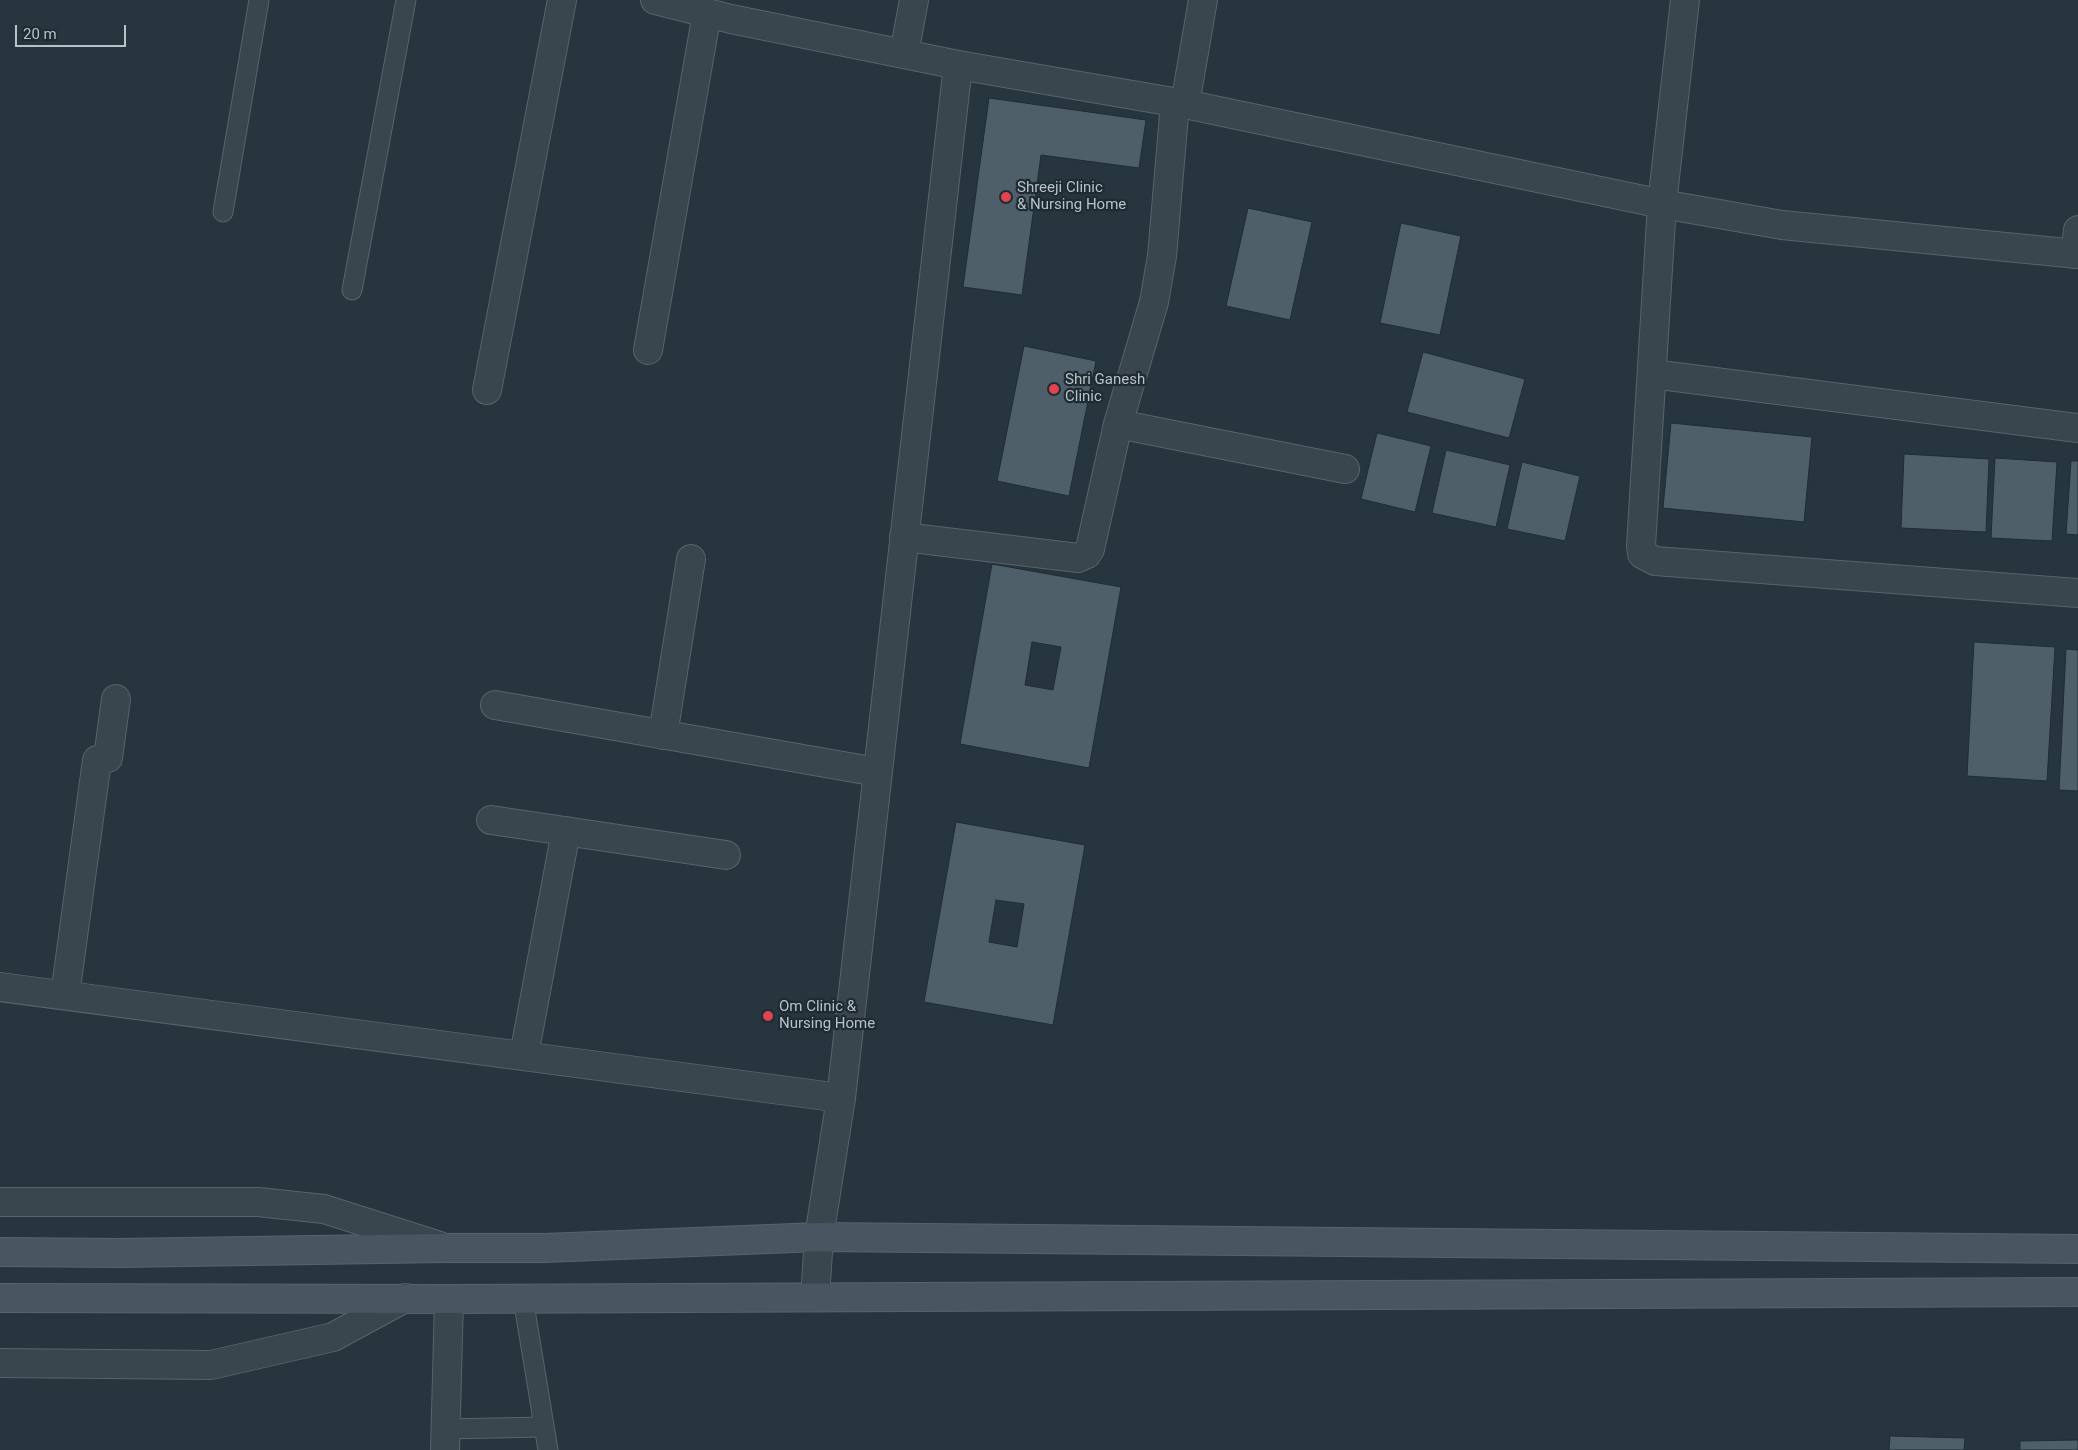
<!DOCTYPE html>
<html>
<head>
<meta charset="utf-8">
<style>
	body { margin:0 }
	#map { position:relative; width:2078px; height:1450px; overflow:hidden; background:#26353e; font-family:Roboto,sans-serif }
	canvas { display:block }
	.scale { position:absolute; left:15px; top:25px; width:111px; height:22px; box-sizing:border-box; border:2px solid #b6c1c9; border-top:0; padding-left:6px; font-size:15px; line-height:18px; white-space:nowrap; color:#b6c1c9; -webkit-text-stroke:4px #1f2b33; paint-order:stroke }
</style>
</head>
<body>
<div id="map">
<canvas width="2078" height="1450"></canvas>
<div class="scale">20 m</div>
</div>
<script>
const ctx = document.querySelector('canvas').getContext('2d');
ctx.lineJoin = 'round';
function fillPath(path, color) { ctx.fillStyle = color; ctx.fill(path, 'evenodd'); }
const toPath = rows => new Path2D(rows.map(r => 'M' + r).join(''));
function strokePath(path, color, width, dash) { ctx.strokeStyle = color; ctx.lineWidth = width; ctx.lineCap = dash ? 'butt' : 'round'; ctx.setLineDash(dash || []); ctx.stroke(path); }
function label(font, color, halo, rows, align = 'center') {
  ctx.font = font + ' Roboto,sans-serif'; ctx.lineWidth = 4.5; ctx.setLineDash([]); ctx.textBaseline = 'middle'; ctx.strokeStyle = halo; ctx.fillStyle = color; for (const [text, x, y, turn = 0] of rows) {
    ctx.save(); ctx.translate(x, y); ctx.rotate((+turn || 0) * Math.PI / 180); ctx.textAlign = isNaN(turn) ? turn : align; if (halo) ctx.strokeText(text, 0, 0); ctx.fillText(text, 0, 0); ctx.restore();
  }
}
const building = toPath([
	[989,98,1146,120,1139,168,1041,155,1022,295,963,287,989,98],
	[1248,208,1312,222,1290,320,1226,306,1248,208],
	[1401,223,1461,236,1440,335,1380,323,1401,223],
	[1024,346,1096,361,1069,496,997,481,1024,346],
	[1423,352,1525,379,1509,438,1407,412,1423,352],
	[1671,423,1812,437,1804,522,1663,508,1671,423],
	[1377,433,1431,446,1415,512,1361,499,1377,433],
	[1446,450,1510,465,1496,527,1432,513,1446,450],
	[1904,454,1989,459,1986,532,1901,528,1904,454],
	[1995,458,2057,462,2052,541,1991,538,1995,458],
	[2071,461,2078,461,2078,535,2066,534,2071,461],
	[1522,462,1580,476,1565,541,1507,529,1522,462],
	[992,564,1121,587,1089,768,960,744,992,564],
	[1032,642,1061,647,1053,690,1025,685,1032,642],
	[1974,642,2055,647,2047,781,1967,776,1974,642],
	[2066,649,2078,650,2078,791,2059,790,2066,649],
	[956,822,1085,845,1053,1025,924,1002,956,822],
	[996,900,1024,904,1017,947,989,942,996,900],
	[1890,1436,1965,1438,1964,1450,1889,1450,1890,1436],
	[2078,1440,2078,1450,2020,1450,2020,1441,2078,1440]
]);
fillPath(building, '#4f5f69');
strokePath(building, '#212d35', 1);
const service = toPath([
	[223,212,259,0],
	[352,290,406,0],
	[523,1298,548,1450],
	[445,1429,544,1427]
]);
const minor = toPath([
	[655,0,731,19,958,65],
	[1685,0,1662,204,1641,546,1642,554,1655,561,2078,593],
	[904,54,914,0],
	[1185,104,1203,0],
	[2075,254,2078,230],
	[648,350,707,13],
	[1652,374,2078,428],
	[487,390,562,0],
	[1118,424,1345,469],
	[904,537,1078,558,1087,554,1090,549,1118,424,1154,302,1162,256,1175,103],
	[495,705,877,772],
	[663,735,691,559],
	[491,820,726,855],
	[0,987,841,1098],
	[65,995,97,760,108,758,116,699],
	[524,1055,566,831],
	[0,1202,258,1202,324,1209,440,1246],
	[0,1363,211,1365,333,1337,405,1298],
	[445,1450,449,1299]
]);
const tertiary = toPath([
	[815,1297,819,1237,841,1098,958,65,1185,104,1662,204,1782,225,2078,254]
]);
const secondary = toPath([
	[0,1252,120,1253,445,1248,545,1248,819,1237,2078,1249],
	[0,1298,449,1299,2078,1292]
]);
strokePath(service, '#58646c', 21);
strokePath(minor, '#58646c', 30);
strokePath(tertiary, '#58646c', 30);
strokePath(secondary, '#58646c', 30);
strokePath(service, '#3a464e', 19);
strokePath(minor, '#3a464e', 28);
strokePath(tertiary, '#3a464e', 28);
strokePath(secondary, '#485661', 28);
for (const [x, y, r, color] of [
	[1006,197,6,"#e0444e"],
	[1054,389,6,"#e0444e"],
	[768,1016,6,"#e0444e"]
]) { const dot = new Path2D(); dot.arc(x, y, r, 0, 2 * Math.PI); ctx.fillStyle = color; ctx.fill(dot); strokePath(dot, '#1f2b33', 2); }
label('15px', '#b6c1c9', '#1f2b33', [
	["Shreeji Clinic",1017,188],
	["& Nursing Home",1017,205],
	["Shri Ganesh",1065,380],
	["Clinic",1065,397],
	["Om Clinic &",779,1007],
	["Nursing Home",779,1024]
], 'left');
</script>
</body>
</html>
